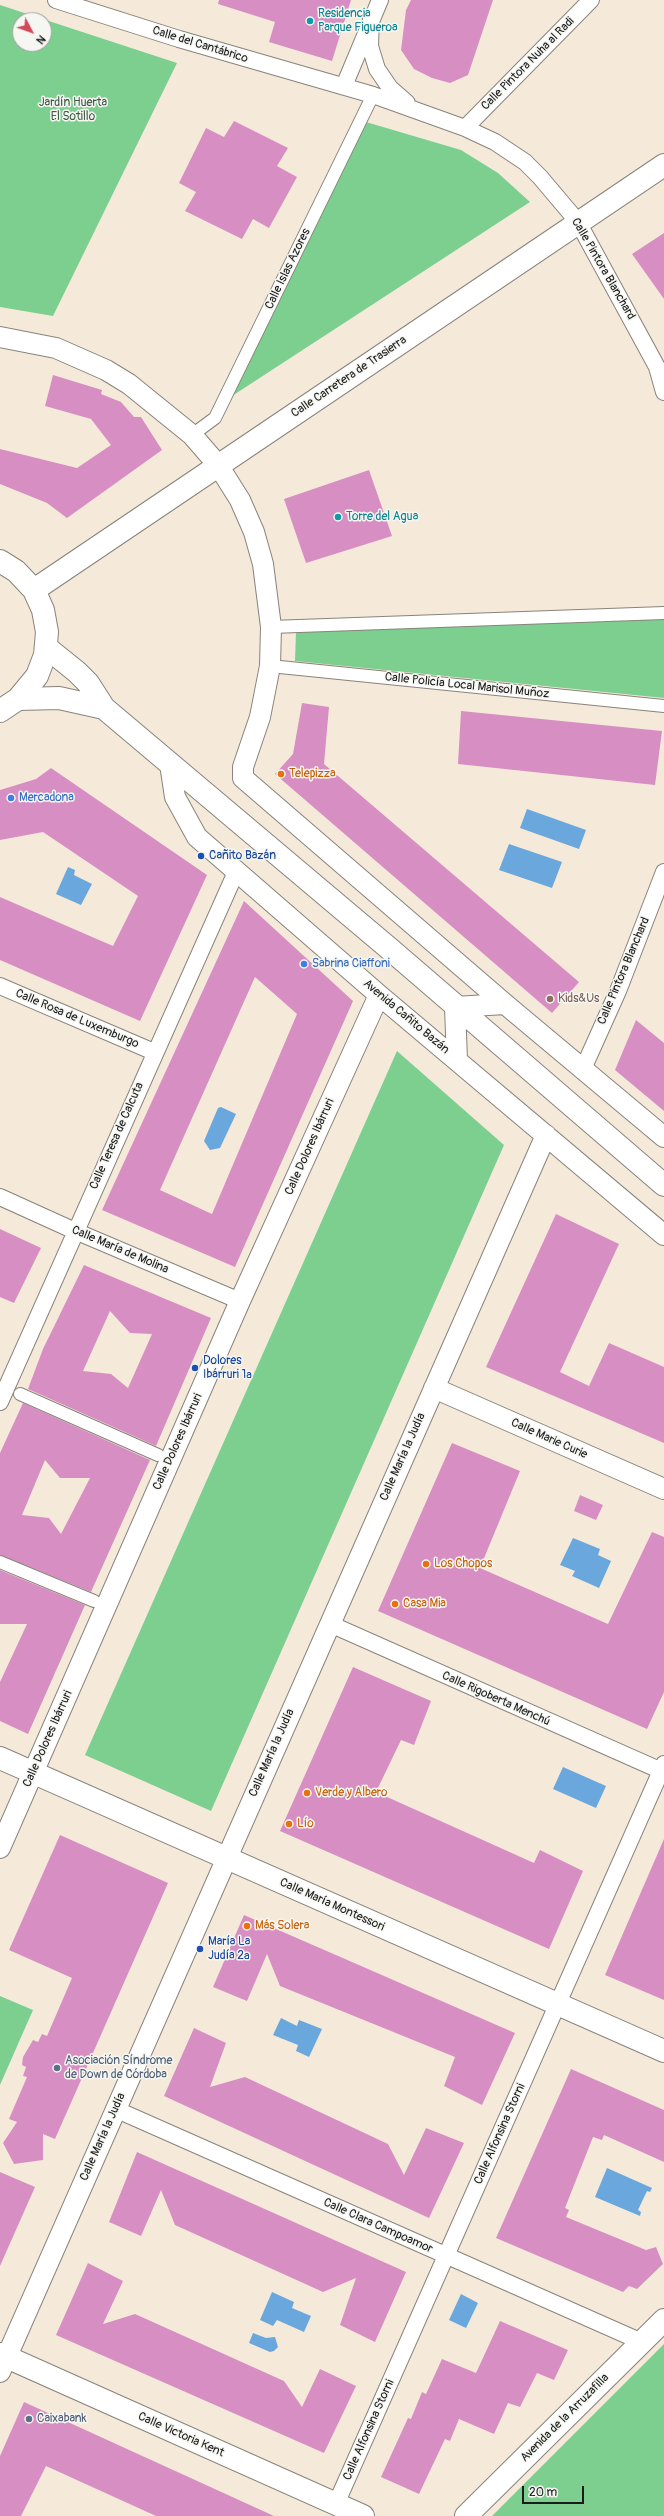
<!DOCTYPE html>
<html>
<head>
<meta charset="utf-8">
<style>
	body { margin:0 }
	#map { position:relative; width:664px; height:2516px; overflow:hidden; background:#f5eada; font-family:Pangolin,sans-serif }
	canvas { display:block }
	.north { position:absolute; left:12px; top:12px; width:40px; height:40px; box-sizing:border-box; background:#f6f6f2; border:1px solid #9f9f9c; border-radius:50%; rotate:131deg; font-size:11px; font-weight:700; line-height:16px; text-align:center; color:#1c1c1c }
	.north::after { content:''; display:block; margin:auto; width:14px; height:18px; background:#d1495b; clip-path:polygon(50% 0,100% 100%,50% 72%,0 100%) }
	.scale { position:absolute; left:522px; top:2486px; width:62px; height:18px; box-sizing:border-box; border:2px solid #1c1c1c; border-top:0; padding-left:5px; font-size:12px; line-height:14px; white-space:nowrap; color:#1c1c1c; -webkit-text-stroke:3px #f6f6f2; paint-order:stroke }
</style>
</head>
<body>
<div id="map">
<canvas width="664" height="2516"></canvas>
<div class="north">N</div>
<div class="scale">20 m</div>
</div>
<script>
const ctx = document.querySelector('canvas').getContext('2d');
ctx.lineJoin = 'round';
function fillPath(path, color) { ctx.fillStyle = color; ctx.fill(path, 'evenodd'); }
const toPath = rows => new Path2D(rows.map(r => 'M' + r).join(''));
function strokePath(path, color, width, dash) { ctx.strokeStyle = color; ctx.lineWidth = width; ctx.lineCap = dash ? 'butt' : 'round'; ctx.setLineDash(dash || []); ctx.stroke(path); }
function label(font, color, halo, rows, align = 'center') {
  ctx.font = font + ' Pangolin,sans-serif'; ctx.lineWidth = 3; ctx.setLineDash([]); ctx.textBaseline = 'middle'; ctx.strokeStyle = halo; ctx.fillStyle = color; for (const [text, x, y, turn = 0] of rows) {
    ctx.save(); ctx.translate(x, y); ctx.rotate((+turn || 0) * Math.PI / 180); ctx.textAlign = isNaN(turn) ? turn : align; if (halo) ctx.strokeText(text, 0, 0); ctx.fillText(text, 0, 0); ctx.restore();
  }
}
fillPath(toPath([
	[0,5,177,63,53,316,0,307],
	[20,20,44,20,44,44,20,44],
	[366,122,461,150,498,173,530,202,232,396],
	[664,619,664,698,295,661,296,632],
	[397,1051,504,1145,211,1811,85,1755],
	[0,1996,33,2010,0,2085],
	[664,2344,664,2516,492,2516]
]), '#7dcf90');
fillPath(toPath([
	[527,809,586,830,579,849,520,828],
	[509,844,562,862,552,888,499,870],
	[68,867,75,870,74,875,92,884,81,905,56,894],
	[221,1107,236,1114,220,1148,210,1150,204,1141,218,1108],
	[573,1538,600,1549,598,1555,611,1561,599,1588,572,1576,575,1571,560,1565],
	[563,1767,606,1786,596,1808,553,1789],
	[281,2018,297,2026,299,2020,322,2029,309,2057,296,2051,298,2045,273,2035],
	[607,2168,652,2188,650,2192,647,2191,638,2210,641,2212,640,2216,595,2197],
	[272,2292,294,2302,292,2308,311,2316,304,2332,277,2320,273,2326,260,2320],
	[461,2294,478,2303,466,2328,449,2320],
	[253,2333,266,2338,275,2337,278,2347,274,2351,270,2352,249,2343]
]), '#6aa7dc');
fillPath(toPath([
	[219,0,351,0,332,61,269,42,275,22,218,4],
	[411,0,493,0,468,75,450,83,432,78,414,69,401,50,406,10],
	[234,121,288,148,277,166,297,177,269,228,253,219,242,239,185,211,196,192,179,183,206,128,224,137],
	[664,233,664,299,632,254],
	[53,375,102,390,101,394,121,402,134,417,141,417,162,450,67,518,47,503,0,484,0,449,77,468,111,445,91,419,45,406],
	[369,470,392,536,306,563,284,499],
	[302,703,329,707,324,764,579,982,552,1013,275,774,293,754],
	[461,711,662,731,655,785,458,764],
	[51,768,207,875,140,1021,0,960,0,897,113,946,138,896,43,832,0,840,0,790,36,779],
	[244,901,353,1001,235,1267,102,1210],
	[255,977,297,1014,212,1214,160,1190],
	[636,1020,664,1043,664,1111,615,1070],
	[556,1214,619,1244,560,1372,589,1386,609,1343,664,1367,664,1443,486,1367],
	[0,1229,41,1248,14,1303,0,1297],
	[84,1265,211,1318,156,1446,28,1389,43,1349],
	[110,1311,130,1333,152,1334,128,1388,111,1374,83,1371],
	[23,1403,150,1460,91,1592,0,1555,0,1453],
	[45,1460,60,1478,90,1478,61,1534,49,1518,22,1515],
	[452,1443,520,1471,480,1568,608,1624,652,1532,664,1537,664,1692,647,1729,378,1611],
	[580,1495,603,1505,596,1520,574,1511],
	[0,1570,85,1605,28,1734,0,1721,0,1682,27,1624,0,1624],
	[353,1667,431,1701,414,1745,401,1740,376,1792,534,1863,540,1850,583,1871,549,1949,280,1831],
	[60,1835,168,1883,55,2139,43,2134,43,2160,14,2164,3,2143,17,2122,9,2119,27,2077,23,2076,26,2067,22,2065,23,2057,33,2040,38,2042,42,2034,47,2036,72,1978,9,1950],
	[664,1839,664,2000,605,1975],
	[244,1915,515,2033,482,2105,444,2086,455,2057,280,1986,267,1954,247,2001,213,1987],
	[194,2028,226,2043,210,2087,245,2077,388,2144,404,2175,426,2128,464,2143,429,2218,164,2096],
	[571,2069,664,2110,664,2162,604,2135,602,2140,593,2137,565,2208,569,2210,566,2217,646,2250,656,2247,663,2264,637,2289,629,2286,623,2292,496,2238],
	[137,2152,406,2272,375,2342,340,2325,356,2278,323,2292,175,2225,161,2190,141,2236,109,2222],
	[0,2172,35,2187,0,2266],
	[88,2263,123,2281,103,2324,135,2314,284,2381,302,2407,320,2369,356,2386,324,2453,56,2335],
	[500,2321,568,2350,554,2380,537,2373,520,2407,508,2403,494,2434,459,2419,450,2441,445,2439,419,2494,381,2477,408,2418,411,2419,422,2392,426,2394,442,2359,476,2373],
	[24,2402,274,2516,156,2516,46,2466,21,2516,0,2516,0,2456]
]), '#d78fc3');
const pedestrian = toPath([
	[192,435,215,418,373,95],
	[271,627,664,613],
	[270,666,664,706],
	[20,1394,158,1455],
	[0,1562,94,1601]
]);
const minor = toPath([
	[56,0,179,39,373,95,465,128,495,142,525,162,540,177,578,222,657,367,664,392],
	[371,18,370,46,377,69,390,88,407,103],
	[344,86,380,0],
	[465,128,591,0],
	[0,986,154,1052],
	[583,1069,618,991,664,872],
	[0,1197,75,1231,240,1301],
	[0,1402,236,872],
	[330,1624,664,1772],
	[115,2109,642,2342],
	[336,2504,664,1764]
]);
const tertiary = toPath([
	[0,337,56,348,106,370,129,384,192,435,218,465,240,500,254,532,263,564,271,627,270,666,260,717,243,767,243,778,505,1004,664,1137],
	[170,764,175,797,197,837,379,995,664,1235],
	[457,1060,455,1007,505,1004],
	[434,1388,664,1489],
	[0,1848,240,1301,379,995],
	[0,2372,546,1135]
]);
const secondary = toPath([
	[46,647,77,672,88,683,104,708,391,950,664,1185],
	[18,699,59,698,104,708],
	[0,1758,664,2051],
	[0,2354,363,2516],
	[466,2516,664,2320]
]);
const primary = toPath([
	[0,561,16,571,34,590,43,610,47,632,45,655,37,676,18,699,0,711],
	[34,590,664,165]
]);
strokePath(pedestrian, '#88837b', 14);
strokePath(minor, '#88837b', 18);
strokePath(tertiary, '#88837b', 22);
strokePath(secondary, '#88837b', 24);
strokePath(primary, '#88837b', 24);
strokePath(pedestrian, '#fff', 12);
strokePath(minor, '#fff', 16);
strokePath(tertiary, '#fff', 20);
strokePath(secondary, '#fff', 22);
strokePath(primary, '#fff', 22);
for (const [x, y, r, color] of [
	[310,21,4,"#0f9aa8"],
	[338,517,4,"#0f9aa8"],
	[281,774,4,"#e8710a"],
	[11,798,4,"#3f7fe0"],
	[201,856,4,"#1a4fb4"],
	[304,964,4,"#3f7fe0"],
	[550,999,4,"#8d6e63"],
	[195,1368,4,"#1a4fb4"],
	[426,1564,4,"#e8710a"],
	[395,1604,4,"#e8710a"],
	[307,1793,4,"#e8710a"],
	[289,1824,4,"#e8710a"],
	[247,1926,4,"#e8710a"],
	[200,1949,4,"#1a4fb4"],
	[57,2068,4,"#5c6f8a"],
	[29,2419,4,"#5c6f8a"]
]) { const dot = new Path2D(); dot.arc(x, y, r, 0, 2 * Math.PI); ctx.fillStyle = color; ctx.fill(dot); strokePath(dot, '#f6f6f2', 1.5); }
label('12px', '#0d838f', '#f6f6f2', [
	["Residencia",318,14],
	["Parque Figueroa",318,28],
	["Torre del Agua",346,517]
], 'left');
label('12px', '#1c1c1c', '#f6f6f2', [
	["Calle del Cantábrico",200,45,17],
	["Calle Pintora Nuha al Radi",528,64,-45],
	["Calle Islas Azores",288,269,-64],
	["Calle Pintora Blanchard",603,269,60],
	["Calle Carretera de Trasierra",349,377,-34],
	["Calle Policía Local Marisol Muñoz",467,686,6],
	["Calle Pintora Blanchard",624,971,-67],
	["Avenida Cañito Bazán",406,1017,40],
	["Calle Rosa de Luxemburgo",77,1019,23],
	["Calle Teresa de Calcuta",117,1136,-66],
	["Calle Dolores Ibárruri",310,1147,-66],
	["Calle María de Molina",120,1250,23],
	["Calle Marie Curie",549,1439,24],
	["Calle Dolores Ibárruri",178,1442,-66],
	["Calle María la Judía",403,1457,-66],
	["Calle Rigoberta Menchú",496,1699,24],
	["Calle Dolores Ibárruri",48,1739,-66],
	["Calle María la Judía",272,1753,-66],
	["Calle María Montessori",332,1905,24],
	["Calle Alfonsina Storni",500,2134,-66],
	["Calle María la Judía",103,2137,-66],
	["Calle Clara Campoamor",378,2226,24],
	["Avenida de la Arruzafilla",565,2418,-45],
	["Calle Alfonsina Storni",369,2430,-66],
	["Calle Victoria Kent",181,2435,24]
]);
label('12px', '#3e5b45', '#f6f6f2', [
	["Jardín Huerta",73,103],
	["El Sotillo",73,117]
]);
label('12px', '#c56008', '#f6f6f2', [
	["Telepizza",289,774],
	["Los Chopos",434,1564],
	["Casa Mia",403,1604],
	["Verde y Albero",315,1793],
	["Lío",297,1824],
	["Más Solera",255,1926]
], 'left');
label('12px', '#366cbe', '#f6f6f2', [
	["Mercadona",19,798],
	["Sabrina Ciaffoni",312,964]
], 'left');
label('12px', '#164399', '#f6f6f2', [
	["Cañito Bazán",209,856],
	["Dolores",203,1361],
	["Ibárruri 1ª",203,1375],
	["María La",208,1942],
	["Judía 2ª",208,1956]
], 'left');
label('12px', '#785e54', '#f6f6f2', [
	["Kids&Us",558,999]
], 'left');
label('12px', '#4e5e75', '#f6f6f2', [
	["Asociación Síndrome",65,2061],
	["de Down de Córdoba",65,2075],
	["Caixabank",37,2419]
], 'left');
</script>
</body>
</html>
